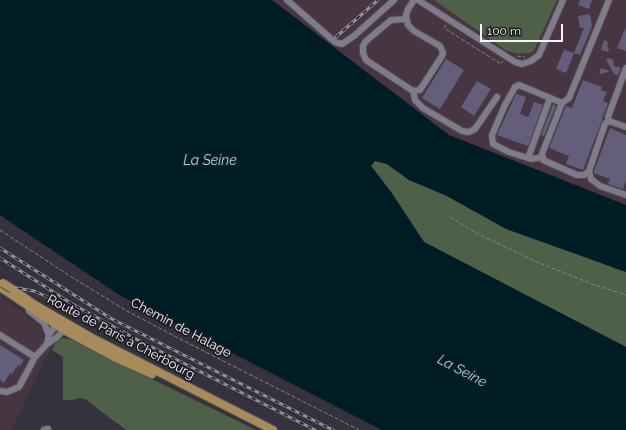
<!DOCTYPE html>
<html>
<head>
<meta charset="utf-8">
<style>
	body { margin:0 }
	#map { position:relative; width:626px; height:430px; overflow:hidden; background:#35323e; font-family:Raleway,sans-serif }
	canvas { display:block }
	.scale { position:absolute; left:480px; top:24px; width:83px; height:18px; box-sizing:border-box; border:2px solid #f4f2fa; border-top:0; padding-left:5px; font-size:12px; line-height:14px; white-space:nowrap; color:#f4f2fa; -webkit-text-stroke:3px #1c1b20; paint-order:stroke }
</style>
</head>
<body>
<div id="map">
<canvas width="626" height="430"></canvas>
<div class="scale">100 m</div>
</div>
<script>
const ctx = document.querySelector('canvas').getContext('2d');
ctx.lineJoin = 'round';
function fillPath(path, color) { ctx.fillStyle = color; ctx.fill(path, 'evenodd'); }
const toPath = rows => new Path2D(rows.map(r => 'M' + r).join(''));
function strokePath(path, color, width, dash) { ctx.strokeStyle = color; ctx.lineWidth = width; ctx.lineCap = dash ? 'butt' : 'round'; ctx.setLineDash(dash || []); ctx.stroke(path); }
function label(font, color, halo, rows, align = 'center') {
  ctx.font = font + ' Raleway,sans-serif'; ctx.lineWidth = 3.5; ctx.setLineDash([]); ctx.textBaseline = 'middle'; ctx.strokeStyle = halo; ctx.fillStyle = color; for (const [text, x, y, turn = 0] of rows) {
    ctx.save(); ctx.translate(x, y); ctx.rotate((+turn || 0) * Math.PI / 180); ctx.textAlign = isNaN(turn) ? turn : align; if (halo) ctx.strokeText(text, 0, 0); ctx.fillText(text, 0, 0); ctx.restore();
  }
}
fillPath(toPath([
	[272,0,626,0,626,205,449,135],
	[0,295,57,340,50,349,11,430,0,430]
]), '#473641');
fillPath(toPath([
	[434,0,557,0,534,50,530,53,519,54,507,51],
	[375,161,387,164,409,180,616,269,626,272,626,347,424,242,391,192,371,166],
	[63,338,72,340,256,430,126,430,85,399,79,398,73,400,63,400,63,357,52,350,56,342]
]), '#4e6148');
fillPath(toPath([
	[0,0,272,0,449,135,626,205,626,272,506,229,445,195,409,180,387,164,375,161,371,166,391,192,424,242,626,347,626,430,382,430,121,296,10,222,0,215]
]), '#001d26');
fillPath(toPath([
	[580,0,592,0,589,9,578,5],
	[590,14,592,26,580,55,574,53,584,28,580,28,578,16],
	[626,27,626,51,617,48],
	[604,40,608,42,607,47,609,48,608,52,601,50],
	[564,50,574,53,566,73,556,69],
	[609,58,613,60,614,66,621,68,618,75,614,74,606,60],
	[446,59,464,70,440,109,422,98],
	[601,68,610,71,602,74,599,73],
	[583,80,602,87,601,90,607,92,603,101,608,103,602,119,603,120,601,123,583,170,566,164,569,156,549,148,566,106,572,108],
	[477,81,491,89,474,116,461,107],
	[516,94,526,97,520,114,528,117,534,102,543,105,528,146,497,135],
	[553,104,556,106,544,136,541,135],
	[610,128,626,135,626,180,623,189,608,184,610,179,594,173,594,171],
	[0,345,24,360,20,366,18,365,12,374,10,373,4,383,0,380]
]), '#655d7c');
const minor = toPath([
	[287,0,335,42,342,44,354,36,394,0],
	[418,0,515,62,522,64,531,61,539,55,563,0],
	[406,19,391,20,366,41,363,46,363,53,366,60,413,91,420,90,442,56,443,53,440,46,414,31,408,25,406,15,408,9,414,0],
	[626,68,608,117,609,121,626,127],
	[413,91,415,100,423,108,462,131,469,132,475,129,497,97],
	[609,121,605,124,589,171,584,175,577,175,543,160,542,154,562,103,569,98,609,0],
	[543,157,531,159,509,152,493,144,492,135,505,105,515,87,519,85,562,103],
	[528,158,550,98],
	[589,171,591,179,600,186,626,195],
	[29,311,44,323,49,335],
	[0,335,35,357,47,344,56,338,64,330,64,326],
	[47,344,49,335,53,329,60,324],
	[0,391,7,392,19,387,35,357],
	[44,430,48,429]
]);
const major = toPath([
	[0,287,64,330,114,357,152,374],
	[12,289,35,305,92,338,273,430]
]);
strokePath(minor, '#514e57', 8);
strokePath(major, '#514e57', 10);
strokePath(toPath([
	[446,25,444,28,501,64,503,61],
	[517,56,525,57],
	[450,217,476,233,537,262,592,284,626,295],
	[0,230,70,276,127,311,182,340,359,430]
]), '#86848e', 1, [4, 2]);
strokePath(minor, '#7f7b89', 6);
strokePath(major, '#a88b5b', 8);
const rail = toPath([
	[336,37,378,0],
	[0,248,112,319,333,430],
	[0,258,69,302,134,338,315,430],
	[0,285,34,291,59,302]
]);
strokePath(rail, '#918e99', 3);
strokePath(rail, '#1c1b20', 1.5, [4.5]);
const majorBridge = toPath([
	[3,283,12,289]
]);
strokePath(majorBridge, '#514e57', 10, []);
strokePath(majorBridge, '#a88b5b', 8);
label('13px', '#f4f2fa', '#1c1b20', [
	["Chemin de Halage",181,328,28],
	["Route de Paris à Cherbourg",121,337,28]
]);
label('italic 14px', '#92d9f3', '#1c1b20', [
	["La Seine",210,161],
	["La Seine",462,371,28]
]);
</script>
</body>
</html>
